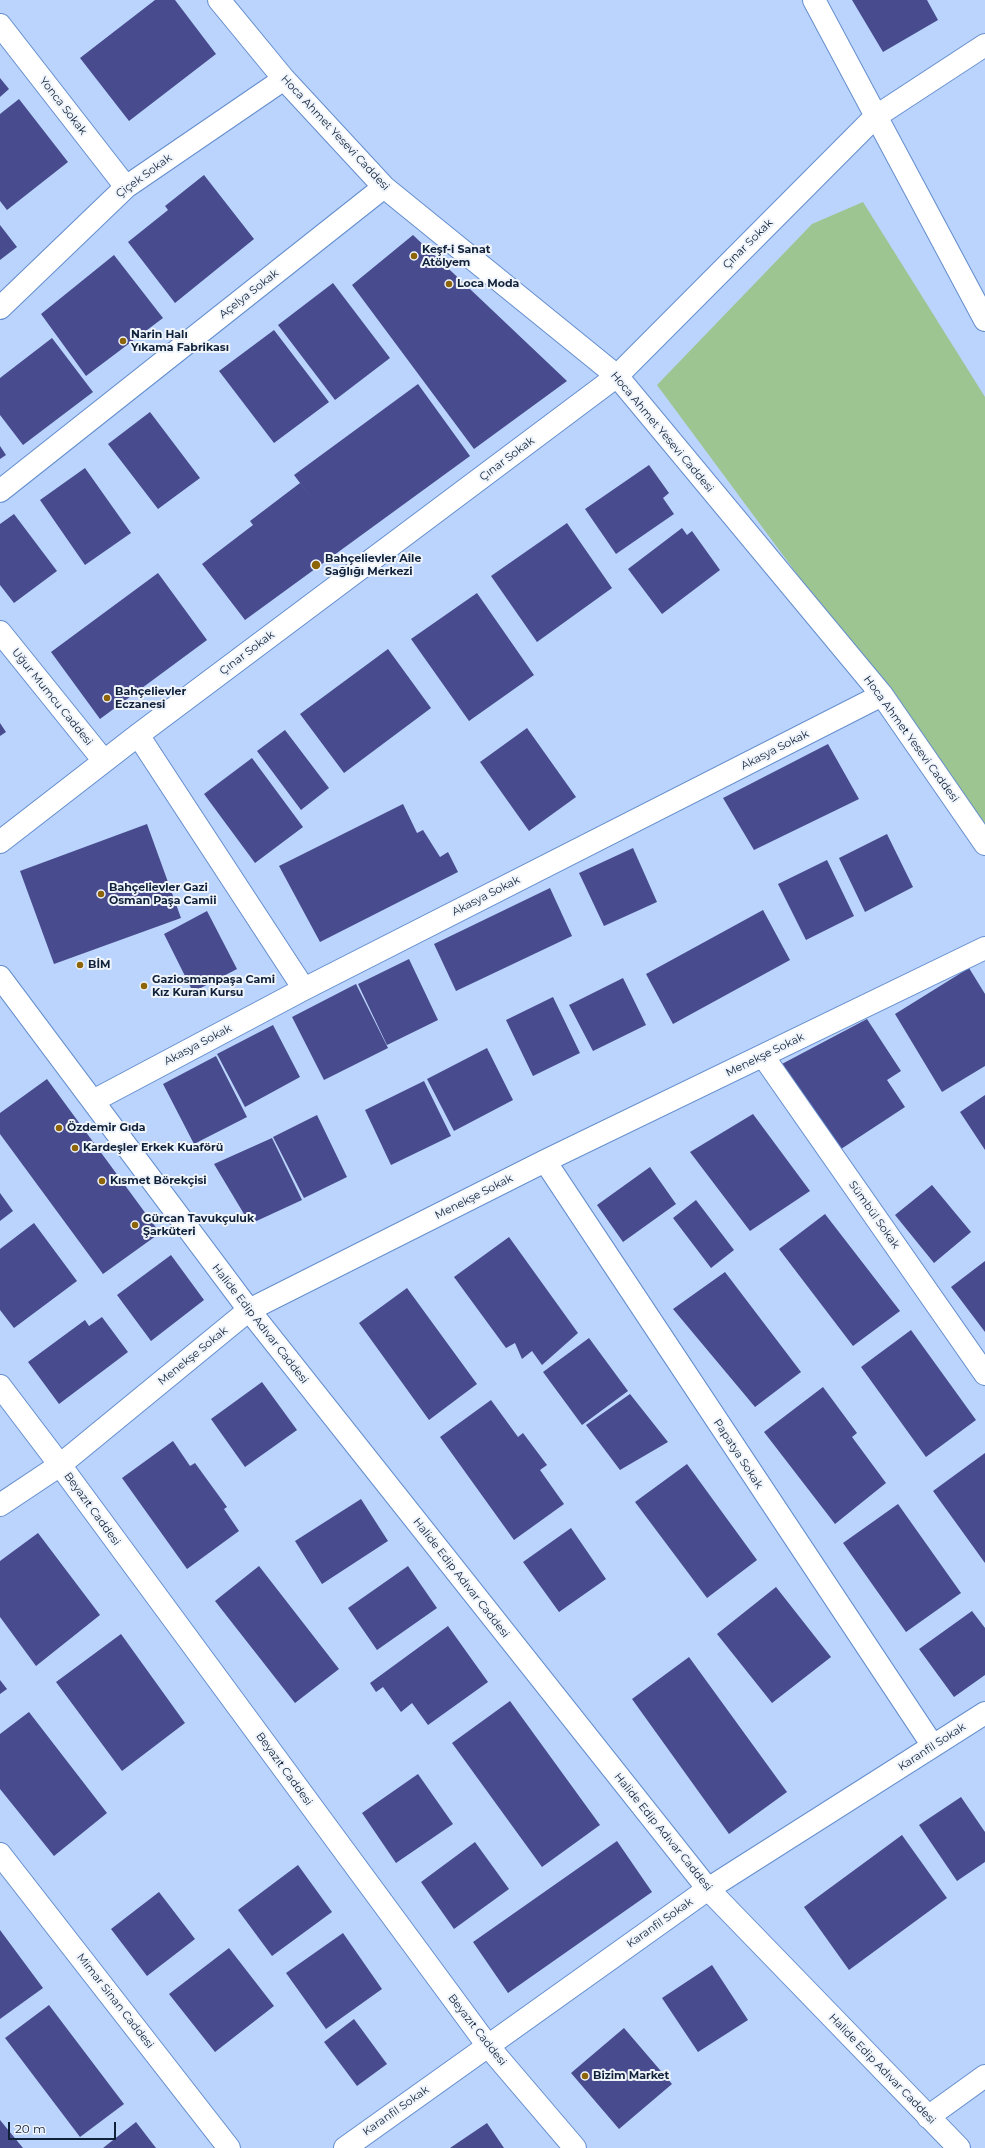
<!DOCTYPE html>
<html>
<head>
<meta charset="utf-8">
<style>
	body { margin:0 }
	#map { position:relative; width:985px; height:2148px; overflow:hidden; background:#bad4fd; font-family:Montserrat,sans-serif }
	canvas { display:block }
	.scale { position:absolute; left:8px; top:2122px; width:108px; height:18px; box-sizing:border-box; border:2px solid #10213a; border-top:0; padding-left:5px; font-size:12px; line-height:14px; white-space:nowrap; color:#10213a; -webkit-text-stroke:3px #eff4fb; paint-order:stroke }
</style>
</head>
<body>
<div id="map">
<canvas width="985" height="2148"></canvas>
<div class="scale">20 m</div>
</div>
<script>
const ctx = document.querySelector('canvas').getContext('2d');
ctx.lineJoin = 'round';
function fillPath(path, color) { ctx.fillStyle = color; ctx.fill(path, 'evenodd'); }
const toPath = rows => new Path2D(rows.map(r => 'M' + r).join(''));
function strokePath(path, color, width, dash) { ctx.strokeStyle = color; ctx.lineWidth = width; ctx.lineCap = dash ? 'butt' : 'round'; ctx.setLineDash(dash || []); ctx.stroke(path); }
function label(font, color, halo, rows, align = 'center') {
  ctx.font = font + ' Montserrat,sans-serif'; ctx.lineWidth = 4; ctx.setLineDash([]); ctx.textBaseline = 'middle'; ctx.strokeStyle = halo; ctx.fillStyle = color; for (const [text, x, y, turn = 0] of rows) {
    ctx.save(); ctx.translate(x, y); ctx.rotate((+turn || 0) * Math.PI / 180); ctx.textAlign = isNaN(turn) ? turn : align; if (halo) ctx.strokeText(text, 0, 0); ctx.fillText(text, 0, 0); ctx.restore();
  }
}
fillPath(toPath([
	[863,202,985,397,985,828,657,385,812,224]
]), '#9cc591');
fillPath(toPath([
	[155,0,175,0,216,54,129,121,80,58],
	[852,0,927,0,938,20,883,52],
	[0,78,9,89,0,97],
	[19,99,68,162,7,210,0,201,0,114],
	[204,175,254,239,175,303,128,242,168,210,165,206],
	[0,225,17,247,0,260],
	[413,235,567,381,474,449,352,285],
	[114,255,163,318,86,376,41,314],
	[333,283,390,358,335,400,278,325],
	[274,330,329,402,274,443,219,371],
	[52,338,93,392,23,445,0,415,0,378],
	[418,384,470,456,245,620,202,564,253,525,250,521,300,483,313,500,294,475],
	[150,412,200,478,158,509,108,444],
	[0,446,6,455,0,459],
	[649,465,669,493,663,498,674,514,616,554,585,509],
	[85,468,131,533,85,565,40,500],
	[14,514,57,571,14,603,0,585,0,524],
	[567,523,612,588,537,642,491,576],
	[682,528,687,535,692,531,720,570,662,614,628,569],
	[158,573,207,640,100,719,51,652],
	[477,593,534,675,469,721,411,639],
	[388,649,431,708,344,773,300,714],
	[0,723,6,732,0,736],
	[527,728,576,797,529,831,480,762],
	[285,730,329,788,301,810,257,751],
	[828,744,859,799,754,850,723,798],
	[252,758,303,827,255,863,204,794],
	[403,804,417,833,423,830,440,857,448,852,458,872,320,942,279,866],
	[147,824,181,918,54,964,20,871],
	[887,834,913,887,865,912,839,858],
	[633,848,657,902,604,926,579,873],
	[827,860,854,916,806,940,778,884],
	[550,888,572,936,456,991,434,944],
	[763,910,790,960,673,1024,646,974],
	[207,911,237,969,193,992,164,934],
	[409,959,438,1020,387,1045,358,984],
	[969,968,985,994,985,1066,942,1092,895,1014],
	[623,978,646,1025,593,1051,569,1005],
	[356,984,388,1048,324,1080,292,1017],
	[553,997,580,1053,533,1076,506,1020],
	[867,1019,901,1071,887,1080,905,1107,838,1151,780,1065],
	[273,1025,300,1077,245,1107,217,1054],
	[487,1048,513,1100,454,1131,427,1079],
	[216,1056,247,1117,194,1144,163,1084],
	[47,1079,160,1233,103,1274,0,1134,0,1113],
	[424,1081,451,1136,391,1165,365,1110],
	[985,1095,985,1150,960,1112],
	[753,1114,810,1191,750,1231,690,1152],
	[317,1115,347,1177,304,1198,273,1137],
	[272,1138,302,1200,250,1224,214,1164],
	[650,1167,676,1204,623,1242,597,1205],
	[932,1185,971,1232,934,1263,895,1215],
	[0,1193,13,1211,0,1221],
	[696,1200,734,1250,711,1268,673,1218],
	[825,1214,900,1311,853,1346,779,1249],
	[34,1223,77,1281,14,1328,0,1310,0,1249],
	[509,1237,578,1333,542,1365,532,1351,522,1359,515,1343,506,1348,454,1277],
	[171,1255,204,1300,151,1341,117,1295],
	[985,1261,985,1332,951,1287],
	[725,1272,801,1372,755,1407,673,1309],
	[407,1288,477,1384,429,1420,359,1323],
	[102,1317,128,1352,59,1404,28,1362,85,1320,89,1326],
	[911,1330,976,1420,926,1457,861,1367],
	[589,1338,628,1391,582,1425,543,1372],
	[262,1382,297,1430,245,1467,211,1419],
	[823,1387,857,1433,852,1437,886,1483,835,1524,764,1432],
	[630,1394,668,1442,620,1470,586,1425],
	[491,1400,518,1437,523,1433,547,1465,540,1470,564,1504,514,1540,440,1437],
	[173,1441,190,1466,195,1463,227,1507,224,1509,239,1531,187,1569,122,1478],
	[985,1453,985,1563,933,1491],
	[687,1464,757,1560,707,1598,635,1502],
	[361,1499,388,1541,322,1584,295,1541],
	[898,1504,961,1593,906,1632,843,1543],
	[571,1528,606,1579,559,1612,523,1562],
	[38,1533,100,1615,36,1666,0,1617,0,1561],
	[259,1566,339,1669,295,1703,215,1601],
	[408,1566,437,1608,377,1650,348,1608],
	[776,1587,831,1657,772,1703,717,1634],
	[972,1611,985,1628,985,1675,954,1697,919,1649],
	[448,1626,488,1682,428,1725,412,1703,401,1712,383,1687,376,1692,370,1683],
	[121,1634,185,1723,122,1771,56,1682],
	[689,1657,787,1792,729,1834,632,1699],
	[0,1680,7,1689,0,1694],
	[510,1701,600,1825,542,1867,452,1743],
	[29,1712,107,1813,54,1856,0,1789,0,1734],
	[418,1774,453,1824,396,1863,362,1813],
	[961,1797,985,1832,985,1862,957,1881,919,1825],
	[902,1835,947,1898,849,1970,804,1907],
	[617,1841,652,1892,508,1993,473,1942],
	[475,1842,509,1889,454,1929,421,1882],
	[298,1865,332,1912,272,1956,238,1910],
	[159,1892,195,1939,147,1976,111,1929],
	[0,1930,43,1988,0,2019],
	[343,1933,382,1989,326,2029,286,1973],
	[229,1948,274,2006,215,2052,169,1994],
	[712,1965,748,2020,698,2052,662,1998],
	[49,2005,124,2104,80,2137,5,2038],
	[354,2019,387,2064,357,2086,324,2042],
	[624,2028,672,2084,619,2129,571,2073],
	[0,2120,23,2148,0,2148],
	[136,2122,156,2148,103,2148],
	[487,2123,504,2148,450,2148]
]), '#484b8d');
const minor = toPath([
	[219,0,284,79,384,187,617,376,882,695,985,844],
	[814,0,985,320],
	[0,25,126,187],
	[0,308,126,187,284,79],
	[0,491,384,187],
	[0,632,104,761],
	[138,735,304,989],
	[0,842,138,735,617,376,875,117,985,45],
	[0,977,249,1310,708,1889,959,2148],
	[763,1056,985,1374],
	[93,1101,304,989,882,695],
	[545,1161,933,1746],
	[0,1386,60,1465,488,2046,575,2148],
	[0,1505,60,1465,249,1310,545,1161,985,948],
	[0,1854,229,2148],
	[928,2117,985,2076],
	[345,2148,708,1889,985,1713]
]);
strokePath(minor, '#658ecd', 24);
strokePath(minor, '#fff', 22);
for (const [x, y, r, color] of [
	[414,256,4,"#8e6409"],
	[449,284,4,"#8e6409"],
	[123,341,4,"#8e6409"],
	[316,565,5,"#8e6409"],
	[107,698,4,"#8e6409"],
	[101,894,4,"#8e6409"],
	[80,965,4,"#8e6409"],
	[144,986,4,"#8e6409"],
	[59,1128,4,"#8e6409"],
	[75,1148,4,"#8e6409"],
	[102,1181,4,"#8e6409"],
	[135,1225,4,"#8e6409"],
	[585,2076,4,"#8e6409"]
]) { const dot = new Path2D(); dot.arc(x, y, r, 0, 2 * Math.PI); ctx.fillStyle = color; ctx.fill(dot); strokePath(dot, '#eff4fb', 1.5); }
label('11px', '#10213a', '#eff4fb', [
	["Yonca Sokak",63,106,52],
	["Hoca Ahmet Yesevi Caddesi",335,133,47],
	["Çiçek Sokak",144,176,-36],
	["Çınar Sokak",748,244,-45],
	["Açelya Sokak",249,294,-38],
	["Hoca Ahmet Yesevi Caddesi",662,432,50],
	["Çınar Sokak",507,459,-37],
	["Çınar Sokak",247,653,-37],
	["Uğur Mumcu Caddesi",52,697,51],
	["Hoca Ahmet Yesevi Caddesi",911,739,54],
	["Akasya Sokak",775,750,-27],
	["Akasya Sokak",486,896,-27],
	["Akasya Sokak",198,1045,-28],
	["Menekşe Sokak",765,1055,-26],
	["Menekşe Sokak",474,1197,-27],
	["Sümbül Sokak",874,1215,55],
	["Halide Edip Adıvar Caddesi",260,1324,52],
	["Menekşe Sokak",193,1356,-39],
	["Papatya Sokak",738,1454,57],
	["Beyazıt Caddesi",92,1509,54],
	["Halide Edip Adıvar Caddesi",461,1578,52],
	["Karanfil Sokak",932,1747,-33],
	["Beyazıt Caddesi",284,1769,54],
	["Halide Edip Adıvar Caddesi",663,1832,51],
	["Karanfil Sokak",660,1923,-35],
	["Mimar Sinan Caddesi",115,2001,52],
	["Beyazıt Caddesi",477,2030,52],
	["Halide Edip Adıvar Caddesi",882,2069,46],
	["Karanfil Sokak",396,2111,-35]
]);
label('bold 11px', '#10213a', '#eff4fb', [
	["Keşf-i Sanat",422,250],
	["Atölyem",422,263],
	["Loca Moda",457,284],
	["Narin Halı",131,335],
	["Yıkama Fabrikası",131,348],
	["Bahçelievler Aile",325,559],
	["Sağlığı Merkezi",325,572],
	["Bahçelievler",115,692],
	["Eczanesi",115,705],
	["Bahçelievler Gazi",109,888],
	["Osman Paşa Camii",109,901],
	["BİM",88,965],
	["Gaziosmanpaşa Cami",152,980],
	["Kız Kuran Kursu",152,993],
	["Özdemir Gıda",67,1128],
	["Kardeşler Erkek Kuaförü",83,1148],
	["Kısmet Börekçisi",110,1181],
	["Gürcan Tavukçuluk",143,1219],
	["Şarküteri",143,1232],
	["Bizim Market",593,2076]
], 'left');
</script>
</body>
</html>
